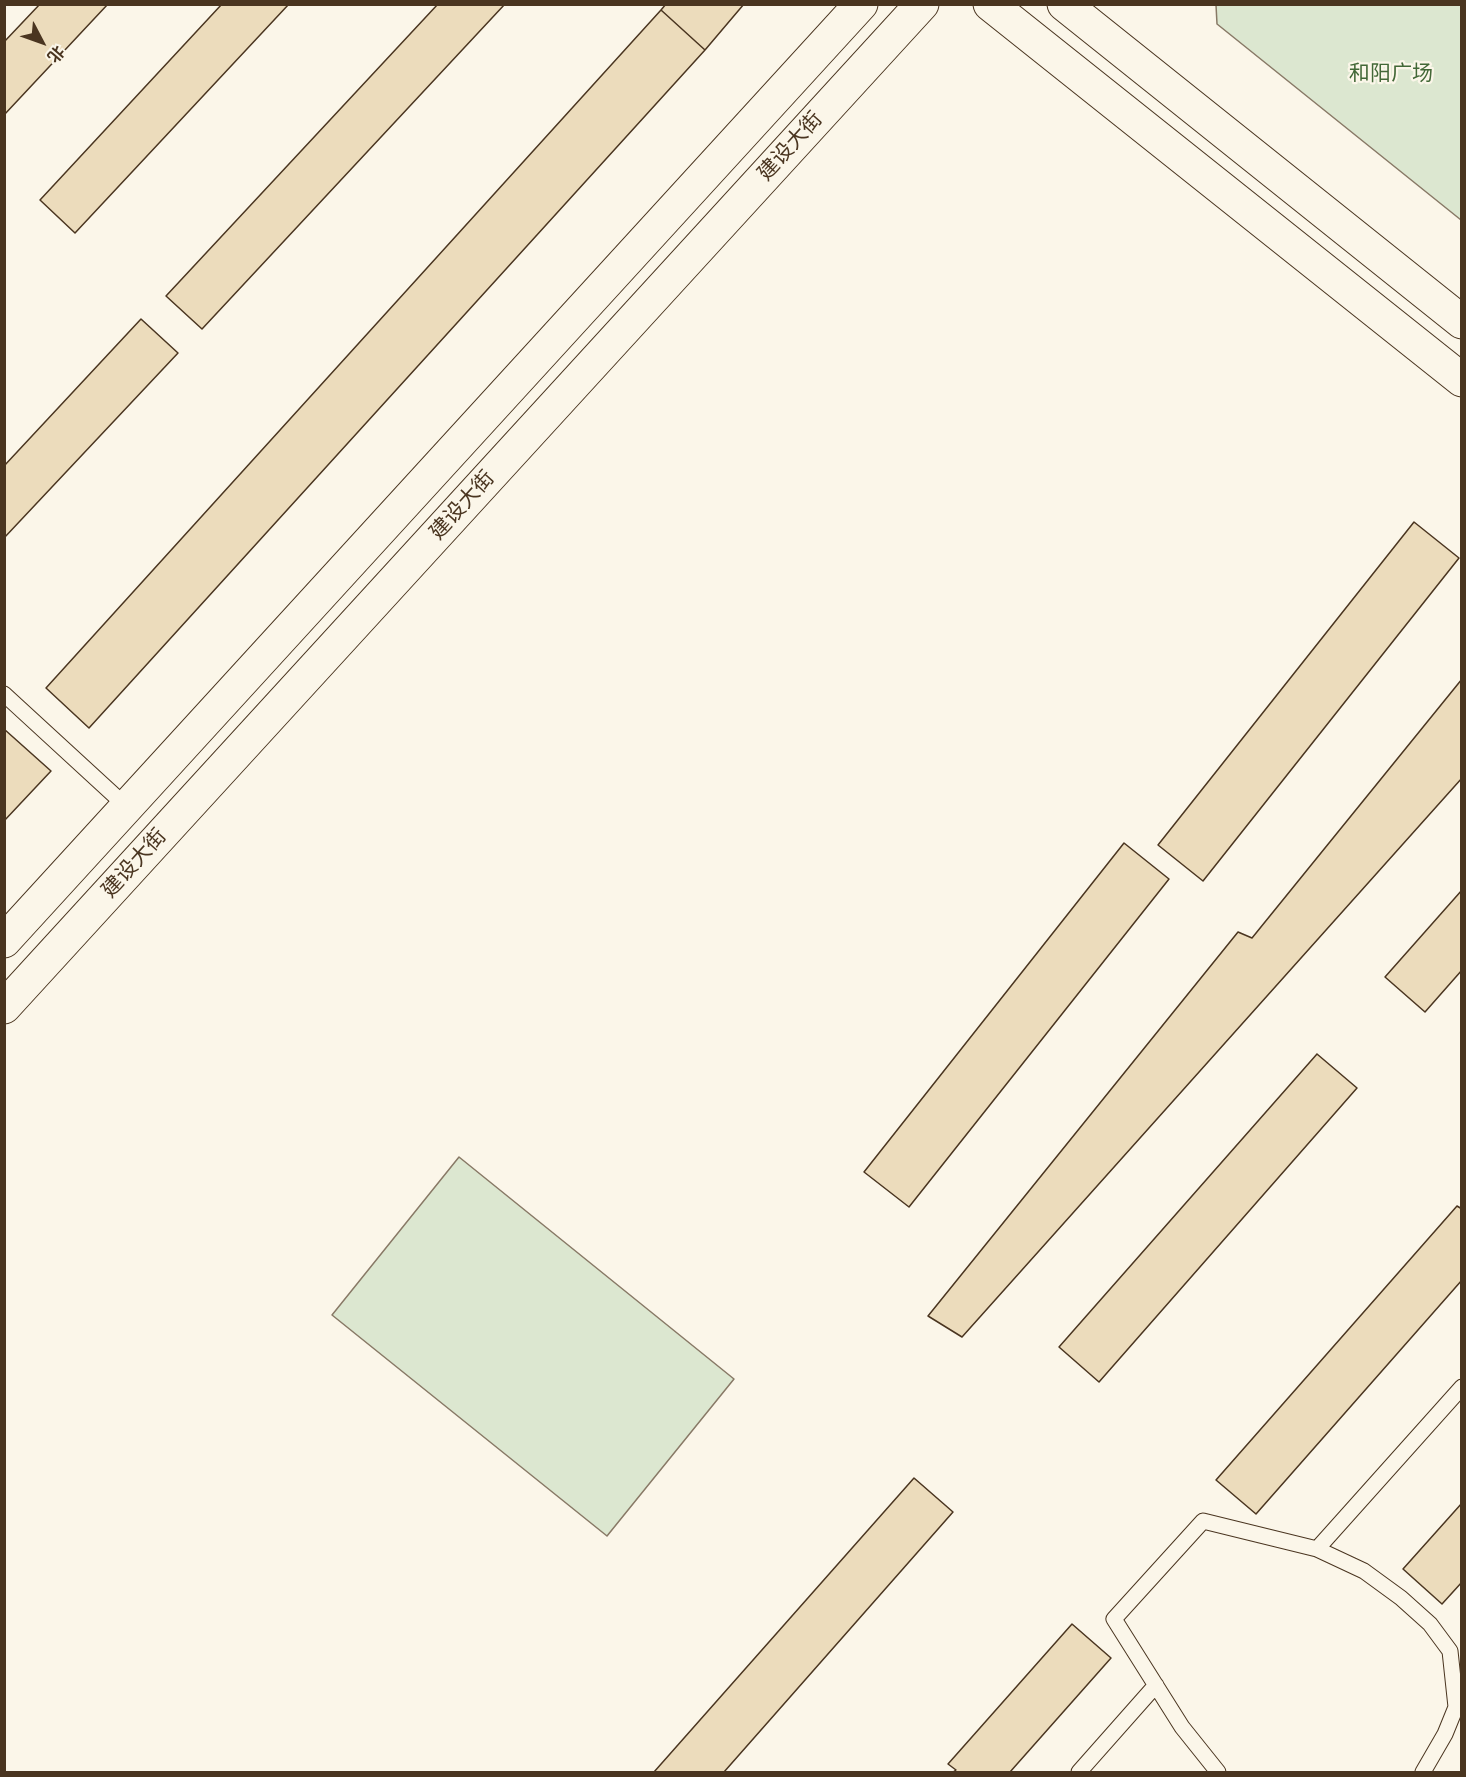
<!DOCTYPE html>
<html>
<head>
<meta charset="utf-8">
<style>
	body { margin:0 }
	#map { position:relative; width:1466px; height:1777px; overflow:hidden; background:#fbf6e9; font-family:"Roboto Condensed","Noto Sans SC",sans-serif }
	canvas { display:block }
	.frame { position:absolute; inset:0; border:6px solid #4a3520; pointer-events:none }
	.north { position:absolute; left:12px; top:12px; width:60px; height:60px; -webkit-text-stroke:4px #fbf6e9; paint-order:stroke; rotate:131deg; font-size:16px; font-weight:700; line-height:24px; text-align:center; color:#4a3520 }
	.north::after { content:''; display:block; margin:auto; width:21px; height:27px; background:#4a3520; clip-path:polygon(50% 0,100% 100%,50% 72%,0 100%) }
</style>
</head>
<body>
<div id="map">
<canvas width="1466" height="1777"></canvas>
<div class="frame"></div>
<div class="north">北</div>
</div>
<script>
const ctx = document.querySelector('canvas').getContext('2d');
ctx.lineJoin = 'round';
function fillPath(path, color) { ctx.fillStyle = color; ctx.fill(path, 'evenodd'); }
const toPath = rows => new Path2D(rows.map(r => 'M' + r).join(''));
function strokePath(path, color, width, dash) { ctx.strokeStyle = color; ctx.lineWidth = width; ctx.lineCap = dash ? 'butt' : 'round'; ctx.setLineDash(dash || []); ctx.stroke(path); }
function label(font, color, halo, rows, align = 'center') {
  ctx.font = font + ' "Roboto Condensed","Noto Sans SC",sans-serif'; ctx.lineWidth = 4.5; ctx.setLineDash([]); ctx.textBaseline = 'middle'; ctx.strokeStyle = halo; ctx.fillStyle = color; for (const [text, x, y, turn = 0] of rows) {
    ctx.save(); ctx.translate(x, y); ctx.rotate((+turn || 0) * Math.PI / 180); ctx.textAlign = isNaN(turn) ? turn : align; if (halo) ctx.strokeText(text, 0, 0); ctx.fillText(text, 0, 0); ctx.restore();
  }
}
const green = toPath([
	[1216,5,1461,5,1461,220,1217,24,1216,5],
	[459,1157,734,1379,607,1536,332,1315,459,1157]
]);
fillPath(green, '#dce7d0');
strokePath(green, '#887966', 1.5);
const building = toPath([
	[40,4,108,4,4,115,4,42,40,4],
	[222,4,289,4,75,233,40,200,222,4],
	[438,4,505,4,202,329,166,296,438,4],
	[666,4,744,4,705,50,661,10,666,4],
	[661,10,705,50,89,728,46,688,661,10],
	[141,319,178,353,4,538,4,466,141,319],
	[1414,522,1459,558,1203,881,1158,845,1414,522],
	[1462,679,1462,778,962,1337,928,1316,1238,932,1252,938,1462,679],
	[4,729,51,771,4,821,4,729],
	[1124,843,1169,879,909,1207,864,1172,1124,843],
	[1462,890,1462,970,1425,1012,1385,977,1462,890],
	[1317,1054,1357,1088,1099,1382,1059,1347,1317,1054],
	[1457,1206,1462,1209,1462,1280,1256,1514,1216,1480,1457,1206],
	[914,1478,953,1512,724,1772,654,1772,914,1478],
	[1462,1503,1462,1582,1442,1604,1403,1569,1462,1503],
	[1072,1624,1111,1658,1010,1772,953,1772,956,1770,948,1764,1072,1624]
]);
fillPath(building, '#ecdcbc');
strokePath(building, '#4a3520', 1.5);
const lane = toPath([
	[4,694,127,807],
	[1317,1549,1462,1387],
	[1079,1772,1156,1685],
	[1218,1772,1182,1727,1114,1619,1203,1521,1317,1549,1364,1571,1401,1598,1430,1624,1450,1651,1456,1707,1445,1734,1423,1772]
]);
const secondary = toPath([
	[990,4,1462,380],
	[1064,4,1462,322],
	[4,941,861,4],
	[4,1007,922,4]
]);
strokePath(lane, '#4a3520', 17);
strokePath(secondary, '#4a3520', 35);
strokePath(lane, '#fbf6e9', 15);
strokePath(secondary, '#fbf6e9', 33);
label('21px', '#436837', '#fbf6e9', [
	["和阳广场",1391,75]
]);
label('21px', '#4a3520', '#fbf6e9', [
	["建设大街",791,147,-48],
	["建设大街",463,506,-48],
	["建设大街",135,864,-48]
]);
</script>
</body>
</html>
